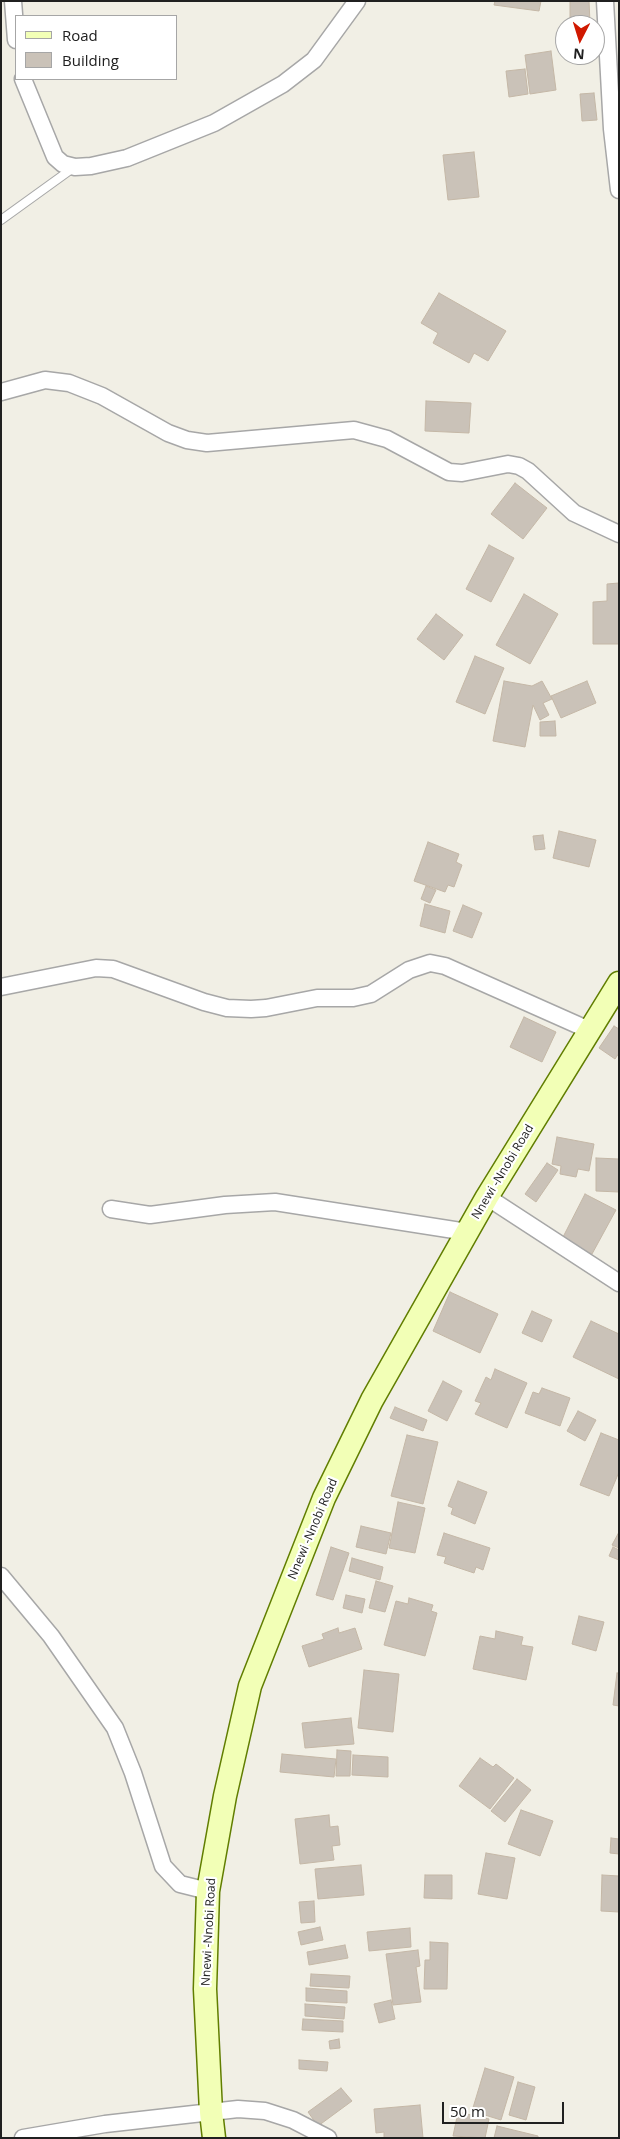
<!DOCTYPE html>
<html>
<head>
<meta charset="utf-8">
<style>
	body { margin:0 }
	#map { position:relative; width:620px; height:2139px; overflow:hidden; background:#f1efe5; font-family:"Open Sans",sans-serif }
	canvas { display:block }
	.frame { position:absolute; inset:0; border:2px solid #202020; pointer-events:none }
	.legend { position:absolute; left:15px; top:15px; width:162px; height:65px; box-sizing:border-box; background:#fff; border:1px solid #a6a6a6; margin:0; padding:6px 9px; list-style:none; font-size:15px; color:#202020 }
	.legend li { display:flex; align-items:center; gap:10px; height:25px }
	.legend b { width:25px; border:1px solid #a6a6a6 }
	.north { position:absolute; left:555px; top:15px; width:50px; height:50px; box-sizing:border-box; background:#fff; border:1px solid #a6a6a6; border-radius:50%; rotate:185deg; font-size:14px; font-weight:700; line-height:20px; text-align:center; color:#202020 }
	.north::after { content:''; display:block; margin:auto; width:18px; height:22px; background:#d01900; clip-path:polygon(50% 0,100% 100%,50% 72%,0 100%) }
	.scale { position:absolute; left:442px; top:2102px; width:122px; height:22px; box-sizing:border-box; border:2px solid #202020; border-top:0; padding-left:6px; font-size:15px; line-height:18px; white-space:nowrap; color:#202020; -webkit-text-stroke:4px #fff; paint-order:stroke }
</style>
</head>
<body>
<div id="map">
<canvas width="620" height="2139"></canvas>
<div class="frame"></div>
<ul class="legend">
<li><b style="height:6px;background:#f2ffb6"></b>Road</li>
<li><b style="height:14px;background:#cac2b8"></b>Building</li>
</ul>
<div class="north">N</div>
<div class="scale">50 m</div>
</div>
<script>
const ctx = document.querySelector('canvas').getContext('2d');
ctx.lineJoin = 'round';
function fillPath(path, color) { ctx.fillStyle = color; ctx.fill(path, 'evenodd'); }
const toPath = rows => new Path2D(rows.map(r => 'M' + r).join(''));
function strokePath(path, color, width, dash) { ctx.strokeStyle = color; ctx.lineWidth = width; ctx.lineCap = dash ? 'butt' : 'round'; ctx.setLineDash(dash || []); ctx.stroke(path); }
function label(font, color, halo, rows, align = 'center') {
  ctx.font = font + ' "Open Sans",sans-serif'; ctx.lineWidth = 4.5; ctx.setLineDash([]); ctx.textBaseline = 'middle'; ctx.strokeStyle = halo; ctx.fillStyle = color; for (const [text, x, y, turn = 0] of rows) {
    ctx.save(); ctx.translate(x, y); ctx.rotate((+turn || 0) * Math.PI / 180); ctx.textAlign = isNaN(turn) ? turn : align; if (halo) ctx.strokeText(text, 0, 0); ctx.fillText(text, 0, 0); ctx.restore();
  }
}
const building = toPath([
	[495,1,541,1,539,11,494,5,495,1],
	[570,1,589,1,590,23,570,24,570,1],
	[551,51,556,90,530,94,525,55,551,51],
	[525,69,528,94,509,97,506,71,525,69],
	[594,93,597,120,582,121,580,94,594,93],
	[474,152,479,197,448,200,443,155,474,152],
	[439,293,506,331,488,361,474,353,469,363,433,343,438,333,421,323,439,293],
	[426,401,471,403,469,433,425,431,426,401],
	[515,483,547,508,523,539,491,514,515,483],
	[489,545,514,558,491,602,466,589,489,545],
	[619,583,619,644,593,644,593,602,607,601,607,584,619,583],
	[524,594,558,614,530,664,496,645,524,594],
	[436,614,463,635,444,660,417,639,436,614],
	[475,656,504,668,485,714,456,702,475,656],
	[504,681,532,686,542,681,552,699,543,703,549,715,540,720,533,705,525,747,493,741,504,681],
	[587,681,596,703,561,718,551,696,587,681],
	[555,721,556,736,540,736,540,722,555,721],
	[559,831,596,840,589,867,553,858,559,831],
	[543,835,545,849,535,850,533,836,543,835],
	[428,842,459,854,456,862,462,865,454,887,448,885,445,892,414,881,428,842],
	[426,886,436,890,430,903,421,899,426,886],
	[425,904,450,911,445,933,420,926,425,904],
	[463,905,482,913,472,938,453,931,463,905],
	[524,1017,556,1032,542,1062,510,1047,524,1017],
	[614,1026,619,1029,619,1053,615,1059,599,1048,614,1026],
	[557,1137,594,1144,589,1171,578,1169,576,1177,560,1174,561,1166,552,1164,557,1137],
	[596,1158,619,1159,619,1192,596,1191,596,1158],
	[547,1163,558,1170,536,1202,525,1194,547,1163],
	[585,1194,616,1210,592,1254,562,1239,585,1194],
	[450,1292,498,1314,480,1353,433,1331,450,1292],
	[532,1311,552,1320,542,1342,522,1333,532,1311],
	[591,1321,619,1334,619,1379,573,1357,591,1321],
	[495,1369,527,1383,507,1428,475,1414,481,1403,475,1401,486,1377,491,1380,495,1369],
	[443,1381,462,1391,447,1421,428,1411,443,1381],
	[542,1388,570,1398,560,1426,525,1413,533,1392,539,1394,542,1388],
	[395,1407,427,1420,423,1431,390,1418,395,1407],
	[578,1411,596,1420,585,1441,567,1431,578,1411],
	[601,1433,619,1440,619,1472,609,1496,580,1485,601,1433],
	[407,1435,438,1442,423,1504,391,1496,407,1435],
	[458,1481,487,1492,475,1524,451,1514,453,1508,448,1506,458,1481],
	[398,1502,425,1508,415,1553,389,1548,398,1502],
	[361,1526,391,1533,386,1554,356,1547,361,1526],
	[619,1532,619,1548,612,1545,619,1532],
	[444,1533,490,1548,483,1570,476,1567,474,1573,444,1563,446,1557,437,1555,444,1533],
	[331,1547,349,1553,333,1600,316,1595,331,1547],
	[613,1547,619,1550,619,1560,609,1556,613,1547],
	[352,1558,383,1567,380,1580,349,1571,352,1558],
	[376,1581,393,1586,385,1612,369,1608,376,1581],
	[346,1595,365,1599,362,1613,343,1608,346,1595],
	[409,1598,433,1605,431,1611,437,1613,425,1656,384,1645,396,1601,408,1604,409,1598],
	[579,1616,604,1622,596,1651,572,1644,579,1616],
	[338,1628,339,1633,355,1628,362,1649,309,1667,302,1646,324,1639,322,1634,338,1628],
	[496,1631,523,1637,521,1645,533,1647,526,1680,473,1669,480,1636,495,1639,496,1631],
	[364,1670,399,1674,393,1732,358,1728,364,1670],
	[617,1673,619,1673,619,1706,613,1705,617,1673],
	[351,1718,354,1744,305,1748,302,1723,351,1718],
	[337,1750,351,1751,350,1776,336,1776,337,1750],
	[282,1754,336,1759,334,1777,280,1772,282,1754],
	[353,1755,388,1757,388,1777,352,1775,353,1755],
	[480,1758,493,1767,496,1764,514,1778,490,1809,459,1786,480,1758],
	[517,1779,531,1790,505,1822,491,1811,517,1779],
	[521,1810,553,1821,540,1856,508,1844,521,1810],
	[329,1815,330,1827,338,1826,340,1845,332,1846,334,1860,300,1864,295,1819,329,1815],
	[611,1838,619,1839,619,1854,610,1853,611,1838],
	[486,1853,515,1858,507,1899,478,1894,486,1853],
	[361,1865,364,1895,318,1899,315,1869,361,1865],
	[425,1875,452,1875,452,1899,424,1898,425,1875],
	[602,1875,619,1876,619,1912,601,1911,602,1875],
	[314,1901,315,1922,301,1923,299,1902,314,1901],
	[320,1927,323,1940,301,1945,298,1932,320,1927],
	[410,1928,411,1947,369,1951,367,1932,410,1928],
	[430,1942,448,1943,447,1989,424,1989,425,1960,430,1960,430,1942],
	[345,1945,348,1958,309,1965,307,1952,345,1945],
	[418,1950,420,1966,416,1967,421,2002,393,2005,386,1954,418,1950],
	[311,1974,350,1976,349,1988,310,1986,311,1974],
	[306,1988,347,1991,347,2003,306,2001,306,1988],
	[391,2000,395,2019,379,2023,374,2004,391,2000],
	[305,2004,345,2007,344,2019,305,2016,305,2004],
	[303,2019,343,2021,343,2032,302,2030,303,2019],
	[339,2039,340,2048,330,2049,329,2041,339,2039],
	[299,2060,328,2062,327,2071,299,2069,299,2060],
	[485,2068,514,2077,501,2120,472,2111,485,2068],
	[518,2082,535,2087,526,2120,509,2115,518,2082],
	[341,2088,352,2101,318,2126,308,2112,341,2088],
	[420,2105,423,2138,384,2138,384,2132,376,2133,374,2109,420,2105],
	[458,2112,489,2119,485,2138,453,2136,458,2112],
	[497,2126,538,2136,538,2138,494,2138,497,2126]
]);
fillPath(building, '#cac2b8');
strokePath(building, '#c4b7a6', 1);
const service = toPath([
	[1,220,73,168]
]);
const minor = toPath([
	[13,1,16,40],
	[605,1,612,129,619,190],
	[23,79,55,157,63,164,75,167,91,166,127,158,214,123,283,84,314,60,357,1],
	[1,392,45,380,69,383,102,396,168,433,187,440,207,443,354,430,387,439,449,472,462,473,508,464,519,466,528,471,574,513,619,534],
	[1,987,96,968,113,969,204,1002,227,1008,251,1009,266,1008,317,998,353,998,371,994,409,970,430,963,445,966,589,1030],
	[487,1197,619,1283],
	[111,1209,150,1215,225,1205,275,1202,467,1232],
	[1,1576,51,1636,115,1728,133,1773,163,1866,180,1884,208,1891],
	[23,2138,105,2124,238,2109,265,2111,293,2120,328,2138]
]);
const secondary = toPath([
	[214,2138,211,2112,205,1989,208,1891,225,1796,250,1686,324,1498,372,1400,487,1197,619,983]
]);
strokePath(service, '#a7a7a7', 10);
strokePath(minor, '#a7a7a7', 19);
strokePath(secondary, '#617e00', 25);
strokePath(service, '#fff', 8);
strokePath(minor, '#fff', 16);
strokePath(secondary, '#f2ffb6', 22);
label('12px', '#202020', '#fff', [
	["Nnewi -Nnobi Road",503,1172,-59],
	["Nnewi -Nnobi Road",313,1529,-67],
	["Nnewi -Nnobi Road",209,1932,-87]
]);
</script>
</body>
</html>
